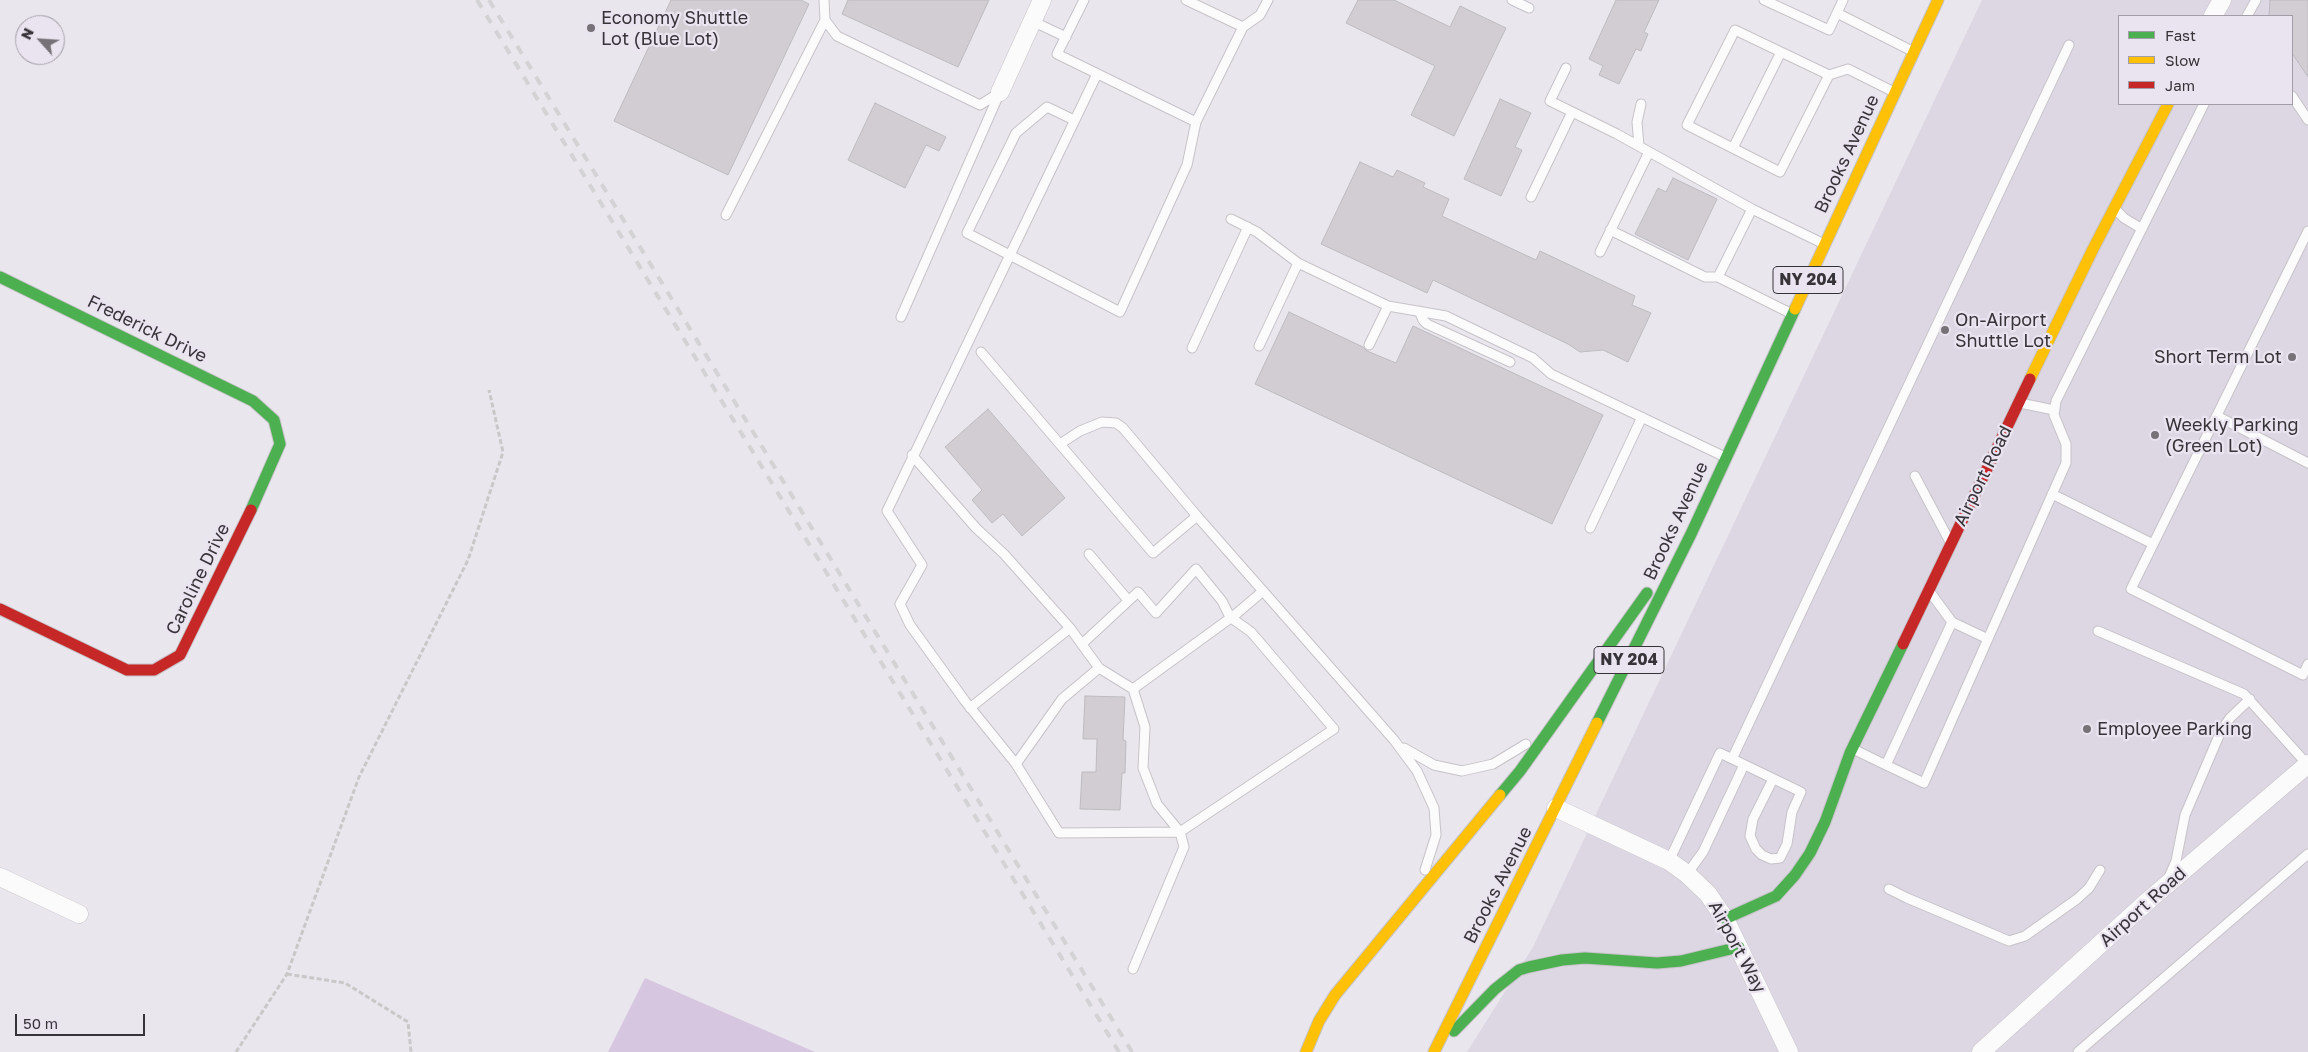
<!DOCTYPE html>
<html>
<head>
<meta charset="utf-8">
<style>
	body { margin:0 }
	#map { position:relative; width:2308px; height:1052px; overflow:hidden; background:#eae6ed; font-family:"Golos Text",sans-serif }
	canvas { display:block }
	.legend { position:absolute; left:2118px; top:15px; width:175px; height:90px; box-sizing:border-box; background:#eae3f0; border:1px solid #a29da7; margin:0; padding:6px 9px; list-style:none; font-size:15px; color:#373439 }
	.legend li { display:flex; align-items:center; gap:10px; height:25px }
	.legend b { width:25px; border:1px solid #a29da7 }
	.north { position:absolute; left:15px; top:15px; width:50px; height:50px; box-sizing:border-box; background:#eae3f0; border:1px solid #a29da7; border-radius:50%; rotate:296deg; font-size:14px; font-weight:700; line-height:20px; text-align:center; color:#373439 }
	.north::after { content:''; display:block; margin:auto; width:18px; height:22px; background:#767278; clip-path:polygon(50% 0,100% 100%,50% 72%,0 100%) }
	.scale { position:absolute; left:15px; top:1014px; width:130px; height:22px; box-sizing:border-box; border:2px solid #373439; border-top:0; padding-left:6px; font-size:15px; line-height:18px; white-space:nowrap; color:#373439; -webkit-text-stroke:4px #eae3f0; paint-order:stroke }
</style>
</head>
<body>
<div id="map">
<canvas width="2308" height="1052"></canvas>
<ul class="legend">
<li><b style="height:6px;background:#4caf50"></b>Fast</li>
<li><b style="height:6px;background:#ffc107"></b>Slow</li>
<li><b style="height:6px;background:#c62828"></b>Jam</li>
</ul>
<div class="north">N</div>
<div class="scale">50 m</div>
</div>
<script>
const ctx = document.querySelector('canvas').getContext('2d');
ctx.lineJoin = 'round';
function fillPath(path, color) { ctx.fillStyle = color; ctx.fill(path, 'evenodd'); }
const toPath = rows => new Path2D(rows.map(r => 'M' + r).join(''));
function strokePath(path, color, width, dash) { ctx.strokeStyle = color; ctx.lineWidth = width; ctx.lineCap = dash ? 'butt' : 'round'; ctx.setLineDash(dash || []); ctx.stroke(path); }
function label(font, color, halo, rows, align = 'center') {
  ctx.font = font + ' "Golos Text",sans-serif'; ctx.lineWidth = 4.5; ctx.setLineDash([]); ctx.textBaseline = 'middle'; ctx.strokeStyle = halo; ctx.fillStyle = color; for (const [text, x, y, turn = 0] of rows) {
    ctx.save(); ctx.translate(x, y); ctx.rotate((+turn || 0) * Math.PI / 180); ctx.textAlign = isNaN(turn) ? turn : align; if (halo) ctx.strokeText(text, 0, 0); ctx.fillText(text, 0, 0); ctx.restore();
  }
}
fillPath(toPath([
	[1982,0,2308,0,2308,1052,1467,1052,1533,947],
	[2119,16,2292,16,2292,104,2119,104]
]), '#ddd6e3');
fillPath(toPath([
	[645,978,815,1052,608,1052]
]), '#d6c6e0');
const building = toPath([
	[671,0,801,0,809,4,728,175,614,121,671,0],
	[848,0,989,0,958,67,842,14,848,0],
	[1358,0,1394,0,1450,27,1460,6,1506,28,1454,136,1411,115,1435,66,1346,23,1358,0],
	[1616,0,1659,0,1644,32,1648,34,1641,51,1636,49,1619,84,1599,75,1603,66,1589,59,1616,0],
	[2270,0,2308,0,2308,77,2292,53,2292,16,2269,16,2270,0],
	[1500,99,1531,113,1515,147,1522,150,1501,196,1464,179,1500,99],
	[875,103,946,137,939,151,926,145,905,188,848,160,875,103],
	[1360,162,1393,177,1397,170,1425,183,1423,187,1449,199,1442,216,1536,260,1540,251,1635,296,1632,305,1651,313,1628,362,1603,350,1580,352,1568,344,1433,280,1427,293,1321,244,1360,162],
	[1673,178,1717,199,1688,260,1635,234,1658,188,1666,192,1673,178],
	[1289,312,1363,347,1367,351,1396,363,1413,326,1603,415,1552,524,1255,384,1289,312],
	[988,409,1065,498,1022,536,1003,514,992,523,972,500,982,490,945,447,988,409],
	[1085,696,1125,697,1123,740,1126,741,1125,773,1122,773,1120,810,1080,809,1082,772,1096,772,1097,739,1083,739,1085,696]
]);
fillPath(building, '#d1cdd3');
strokePath(building, '#bdbbc0', 1);
const lane = toPath([
	[824,0,825,20,837,36,980,105,999,93],
	[1084,0,1057,54,1196,122,1243,27,1186,0],
	[1512,0,1529,8],
	[1764,0,1829,30,1843,0],
	[1837,13,1912,51],
	[2247,16,2256,0],
	[1032,21,1066,37],
	[1243,27,1260,15,1268,0],
	[1566,68,1550,101,1617,134,1752,209],
	[1829,75,1780,172,1687,125,1735,30,1829,75,1848,69,1892,91],
	[2292,96,2308,120],
	[1074,120,1047,107,1016,133,967,233,1120,312,1187,165,1196,122],
	[1639,146,1637,122,1641,104],
	[1733,148,1781,52],
	[1531,197,1572,112],
	[2116,210,2124,218,2142,229],
	[726,215,825,20],
	[1231,219,1257,232,1298,263,1388,306,1446,316,1533,358,1551,374,1723,456],
	[1610,230,1705,277,1718,277],
	[2308,231,2131,589,2303,675,2308,664],
	[1600,252,1649,152],
	[1419,311,1423,320,1427,324,1510,362],
	[1790,313,1718,277,1752,209,1822,243],
	[901,317,1000,92],
	[1369,345,1388,306],
	[1259,346,1298,263],
	[1192,348,1248,227],
	[981,352,1153,553,1197,516],
	[2020,403,2054,410],
	[2217,416,2308,463],
	[1060,444,1080,431,1102,422,1116,423,1123,428,1197,516,1394,740,1417,771,1434,808,1436,835,1425,870],
	[912,455,976,528,1004,554,1070,628,1099,668,1133,689,1145,727,1143,768,1157,804,1180,832,1184,847,1133,969],
	[1915,476,1949,540],
	[2052,494,2153,544],
	[1590,528,1642,417],
	[1089,554,1128,600],
	[1952,622,1988,639],
	[2098,631,2244,694,2307,764],
	[1082,644,1138,592,1156,613,1196,569,1222,601,1230,617,1251,632,1334,729,1180,832,1059,833,1016,764,965,701,910,625,900,604,922,565,887,511,1097,74],
	[1133,689,1236,614,1263,591],
	[970,708,1070,628],
	[1404,748,1434,765,1462,771,1493,764,1526,744],
	[1853,749,1886,765,1952,622,1930,592],
	[1732,759,2069,45],
	[1016,764,1062,699,1099,668],
	[1886,765,1924,783,2066,463,2066,444,2054,415,2056,401,2204,104],
	[1669,861,1720,753,1801,792,1792,812,1787,844,1780,858,1771,859,1762,855,1756,849,1750,836,1753,819,1773,779],
	[1687,874,1703,852,1744,765],
	[2169,877,2176,861,2185,815,2221,731,2230,718,2250,699],
	[1889,889,1907,898,2009,941,2025,936,2077,899,2089,888,2100,870],
	[2078,1052,2308,854]
]);
const street = toPath([
	[2213,16,2222,0],
	[1000,92,1042,0],
	[1556,808,1669,861,1687,874,1708,894,1725,919,1789,1052],
	[0,877,79,914],
	[1981,1052,2149,900,2308,764]
]);
const fast = toPath([
	[0,277,253,401,274,420,280,444,251,510],
	[1597,723,1691,534,1795,309],
	[1500,795,1520,771,1647,593],
	[1725,919,1776,896,1795,875,1810,853,1825,822,1850,753,1903,644],
	[1454,1031,1495,989,1519,970,1529,967,1562,960,1585,958,1657,963,1681,961,1739,947]
]);
const slow = toPath([
	[1795,309,1938,0],
	[2030,379,2093,249,2168,104],
	[1306,1052,1319,1021,1335,995,1500,795],
	[1434,1052,1597,723]
]);
const jam = toPath([
	[0,609,127,670,154,670,180,655,251,510],
	[1903,644,2030,379]
]);
strokePath(lane, '#c6c3c8', 11);
strokePath(street, '#c6c3c8', 19);
strokePath(fast, '#c6c3c8', 13);
strokePath(slow, '#c6c3c8', 13);
strokePath(jam, '#c6c3c8', 13);
strokePath(toPath([
	[287,974,345,983,408,1022,411,1052],
	[236,1052,287,974,359,777,468,560,503,452,489,390]
]), '#c9c8c9', 3, [5, 2.5]);
strokePath(lane, '#fcfbfc', 9);
strokePath(street, '#fcfbfc', 18);
strokePath(fast, '#4caf50', 11);
strokePath(slow, '#ffc107', 11);
strokePath(jam, '#c62828', 11);
strokePath(toPath([
	[477,0,1119,1052],
	[489,0,1132,1052]
]), '#d3d2d4', 4, [9, 9]);
for (const [x, y, r, color] of [
	[591,28,5,"#767278"],
	[1945,330,5,"#767278"],
	[2292,357,5,"#767278"],
	[2155,435,5,"#767278"],
	[2087,729,5,"#767278"]
]) { const dot = new Path2D(); dot.arc(x, y, r, 0, 2 * Math.PI); ctx.fillStyle = color; ctx.fill(dot); strokePath(dot, '#eae3f0', 2); }
for (const [x, y, w] of [
	[1808,280,70],
	[1629,660,70]
]) { const box = new Path2D(); box.roundRect(x - w / 2, y - 13.5, w, 27, 4); ctx.fillStyle = '#eae3f0'; ctx.fill(box); strokePath(box, '#373439', 1); }
label('bold 16px', '#373439', null, [
	["NY 204",1808,280],
	["NY 204",1629,660]
]);
label('18px', '#373439', '#eae3f0', [
	["Economy Shuttle",601,18],
	["Lot (Blue Lot)",601,39],
	["On-Airport",1955,320],
	["Shuttle Lot",1955,341],
	["Short Term Lot",2282,357,"right"],
	["Weekly Parking",2165,425],
	["(Green Lot)",2165,446],
	["Employee Parking",2097,729]
], 'left');
label('18px', '#373439', '#eae3f0', [
	["Brooks Avenue",1847,154,-65],
	["Frederick Drive",147,329,26],
	["Airport Road",1983,476,-64],
	["Brooks Avenue",1676,521,-65],
	["Caroline Drive",198,579,-64],
	["Brooks Avenue",1498,885,-63],
	["Airport Road",2143,907,-42],
	["Airport Way",1737,947,62]
]);
</script>
</body>
</html>
